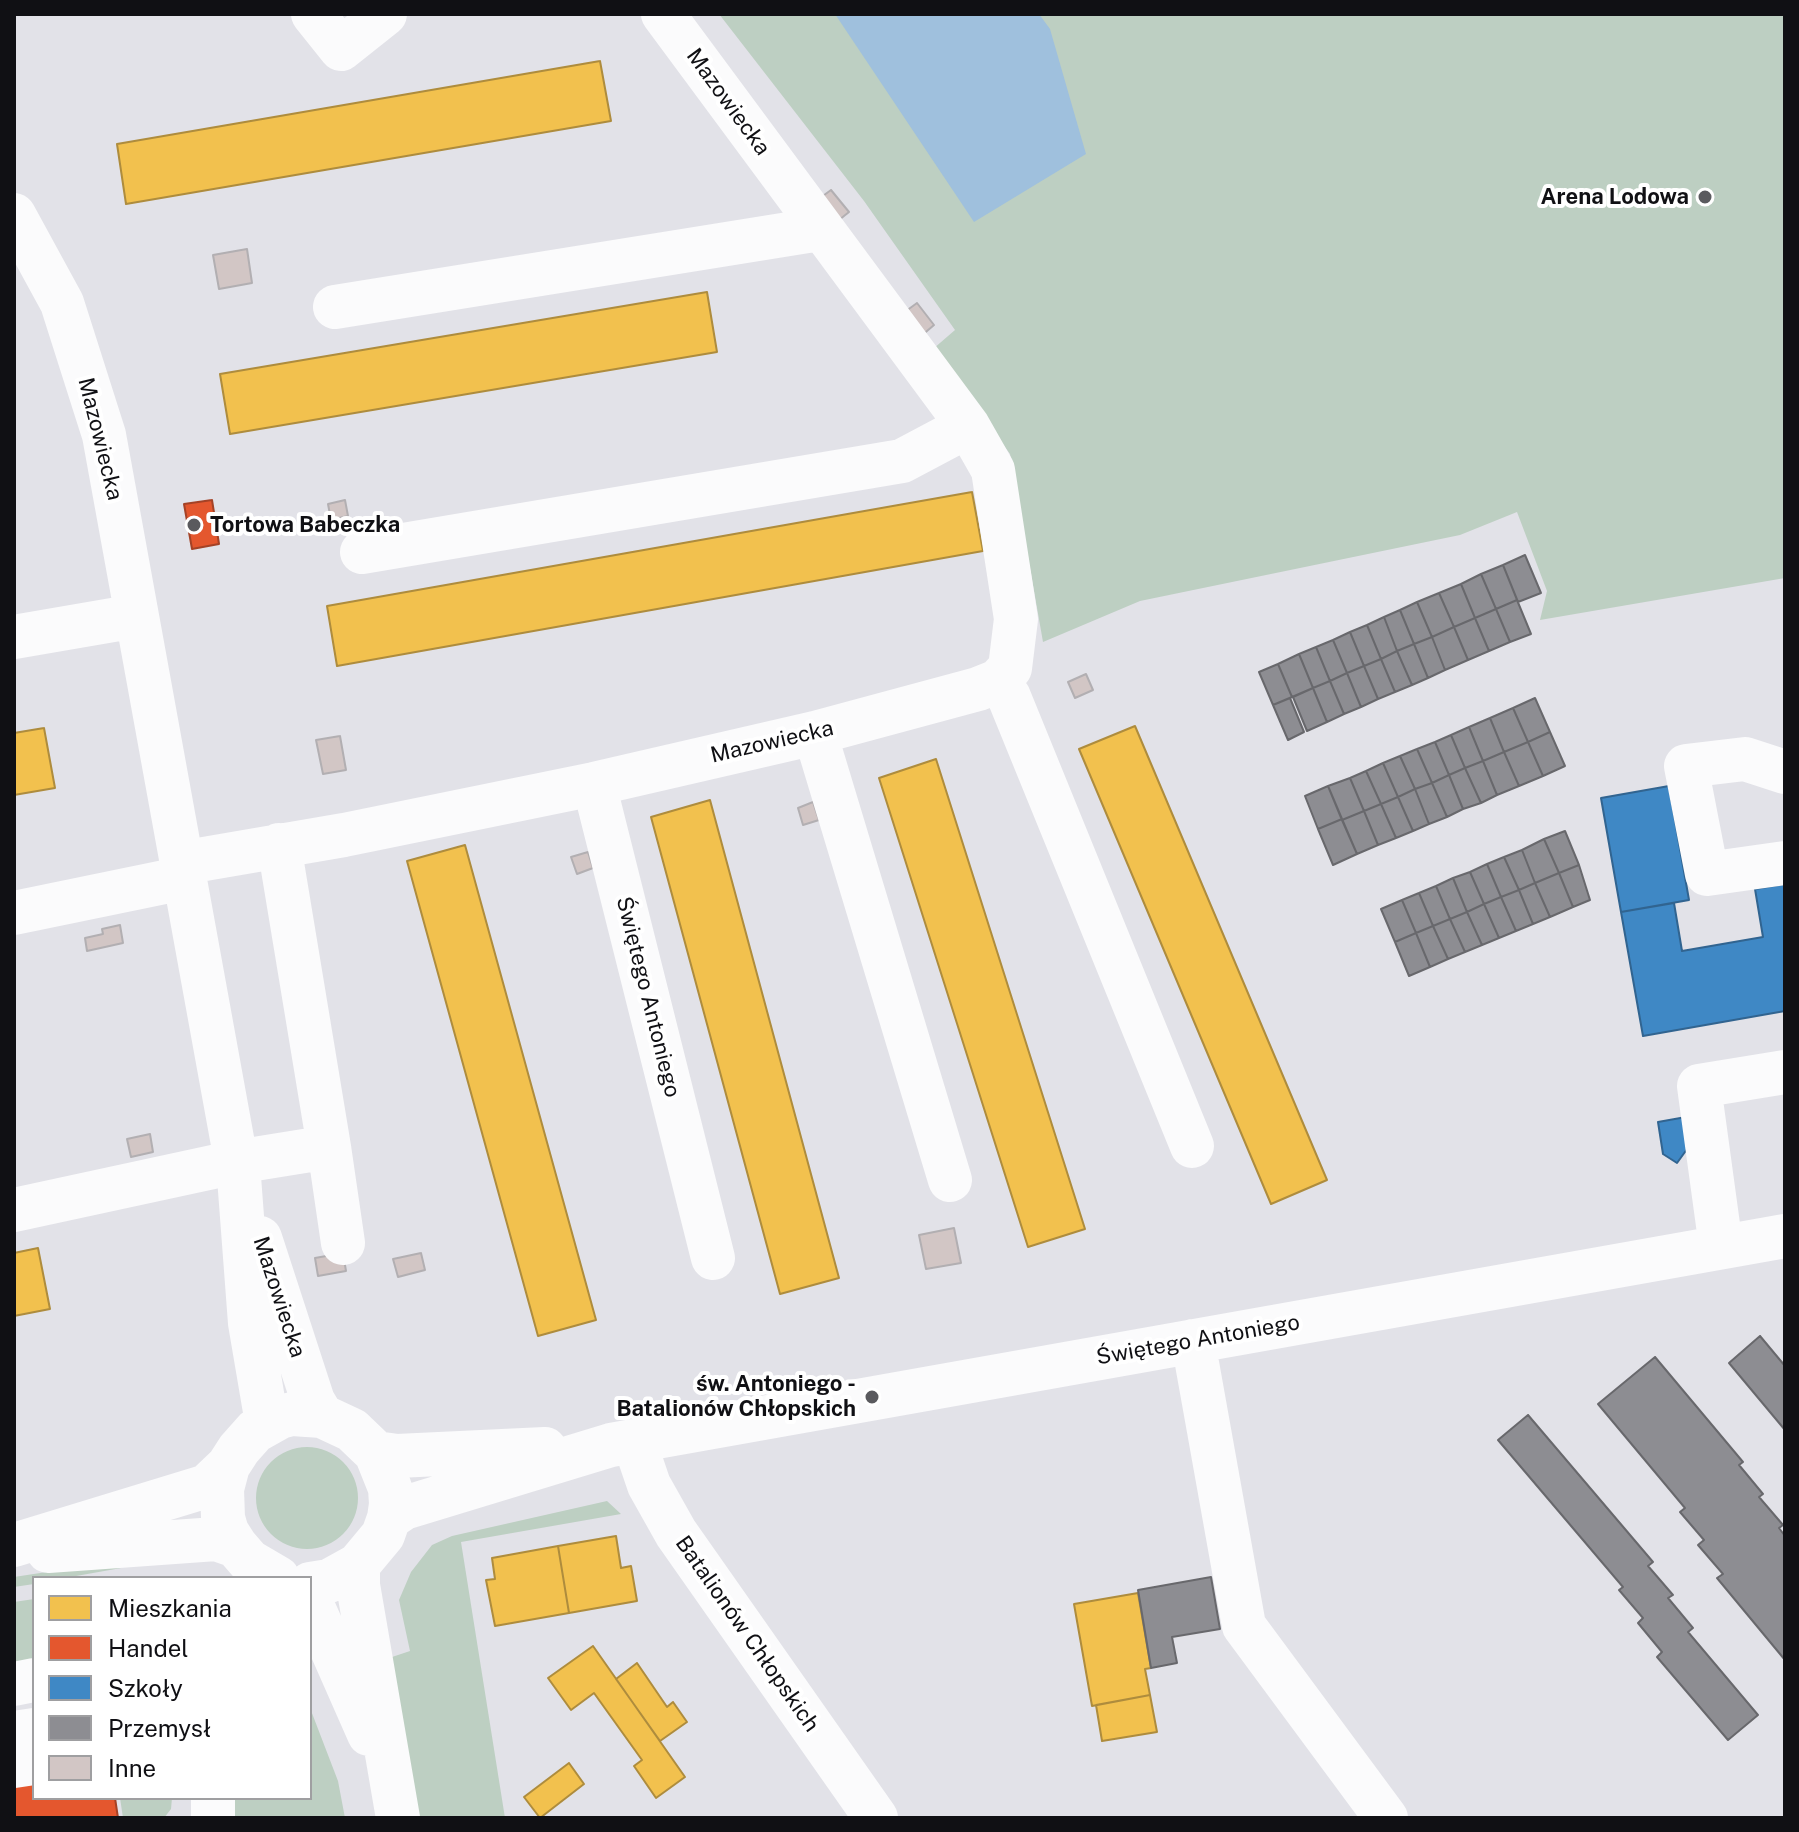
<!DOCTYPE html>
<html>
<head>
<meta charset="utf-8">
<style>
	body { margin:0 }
	#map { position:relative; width:1799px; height:1832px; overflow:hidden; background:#e2e2e8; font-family:"Public Sans",sans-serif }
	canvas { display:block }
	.frame { position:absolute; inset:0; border:16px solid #101014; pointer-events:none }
	.legend { position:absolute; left:32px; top:1576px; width:280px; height:224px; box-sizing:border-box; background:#fff; border:2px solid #9f9fa1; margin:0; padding:10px 14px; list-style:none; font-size:24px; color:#101014 }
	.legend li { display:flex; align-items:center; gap:16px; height:40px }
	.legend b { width:40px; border:2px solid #9f9fa1 }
</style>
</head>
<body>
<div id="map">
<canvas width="1799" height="1832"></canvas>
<div class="frame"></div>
<ul class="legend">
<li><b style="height:22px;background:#f2c14e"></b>Mieszkania</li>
<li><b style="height:22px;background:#e4572e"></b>Handel</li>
<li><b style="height:22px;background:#3f88c5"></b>Szkoły</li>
<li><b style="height:22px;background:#8d8d92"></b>Przemysł</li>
<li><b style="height:22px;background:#d2c6c5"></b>Inne</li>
</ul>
</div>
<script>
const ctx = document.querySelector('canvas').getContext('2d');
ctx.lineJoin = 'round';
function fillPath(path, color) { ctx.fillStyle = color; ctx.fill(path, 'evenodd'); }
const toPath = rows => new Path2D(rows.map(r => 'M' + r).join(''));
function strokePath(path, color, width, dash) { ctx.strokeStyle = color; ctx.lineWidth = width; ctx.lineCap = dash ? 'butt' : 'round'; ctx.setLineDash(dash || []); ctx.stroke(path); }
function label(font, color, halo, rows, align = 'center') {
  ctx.font = font + ' "Public Sans",sans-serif'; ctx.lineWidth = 8; ctx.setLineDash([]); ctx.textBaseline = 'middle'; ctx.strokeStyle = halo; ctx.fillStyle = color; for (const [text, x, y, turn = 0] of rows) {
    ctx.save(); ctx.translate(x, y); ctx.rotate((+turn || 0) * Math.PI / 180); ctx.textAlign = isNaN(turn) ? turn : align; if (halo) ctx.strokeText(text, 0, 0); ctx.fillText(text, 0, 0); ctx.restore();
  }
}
fillPath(toPath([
	[719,14,1785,14,1785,578,1540,620,1547,591,1517,512,1460,535,1140,601,1043,642,1010,454,933,349,955,330,864,201],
	'256 1498a51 51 0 1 1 102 0a51 51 0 1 1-102 0Z',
	[607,1501,621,1514,461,1542,505,1818,418,1818,386,1659,410,1651,399,1600,411,1572,432,1545,452,1536],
	[73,1568,121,1568,65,1578,34,1578,34,1584,14,1587,14,1577],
	[34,1599,34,1659,14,1663,14,1602],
	[310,1708,338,1781,345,1818,232,1818,229,1798,310,1798],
	[120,1798,172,1798,171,1809,164,1818,123,1818]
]), '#bdcfc2');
fillPath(toPath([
	[835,14,1039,14,1050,29,1086,154,974,222]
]), '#9fc0dd');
const homes = toPath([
	[600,61,611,121,126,204,117,144,600,61],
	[707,292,717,352,230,434,220,374,707,292],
	[972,492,983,551,337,666,327,606,972,492],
	[1135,726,1327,1180,1271,1204,1079,749,1135,726],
	[44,728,55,788,14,795,14,733,44,728],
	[936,759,1085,1229,1028,1247,879,778,936,759],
	[710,800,839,1278,780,1294,651,817,710,800],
	[465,845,596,1320,538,1336,407,861,465,845],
	[38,1248,50,1309,14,1316,14,1253,38,1248],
	[616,1536,621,1568,631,1566,637,1601,569,1613,558,1546,616,1536],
	[558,1546,569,1613,495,1626,486,1580,495,1579,492,1558,558,1546],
	[1138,1593,1151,1668,1145,1669,1150,1695,1092,1706,1074,1604,1138,1593],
	[593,1646,685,1777,656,1798,634,1766,642,1760,594,1693,571,1710,548,1678,593,1646],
	[637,1663,667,1707,673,1702,687,1722,660,1741,616,1679,637,1663],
	[1150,1695,1157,1732,1102,1741,1096,1705,1150,1695],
	[569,1763,584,1784,540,1818,524,1797,569,1763]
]);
fillPath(homes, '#f2c14e');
strokePath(homes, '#ae8c3d', 2);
const shops = toPath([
	[212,500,219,544,192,549,184,504,212,500],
	[34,1778,34,1798,115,1798,118,1818,14,1818,14,1781,34,1778]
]);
fillPath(shops, '#e4572e');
strokePath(shops, '#a44226', 2);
const schools = toPath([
	[1669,786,1689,900,1621,912,1601,798,1669,786],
	[1785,884,1785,1011,1643,1036,1621,912,1674,903,1682,951,1763,937,1755,889,1785,884],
	[1686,1117,1690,1145,1677,1163,1663,1154,1658,1122,1686,1117]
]);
fillPath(schools, '#3f88c5');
strokePath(schools, '#316490', 2);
const industry = toPath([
	[1525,555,1541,593,1518,602,1503,565,1525,555],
	[1503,565,1517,600,1496,609,1481,574,1503,565],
	[1481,574,1496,609,1475,618,1461,584,1481,574],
	[1461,584,1475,618,1454,627,1439,593,1461,584],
	[1439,593,1454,627,1432,637,1417,602,1439,593],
	[1517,600,1531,634,1510,642,1496,609,1517,600],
	[1417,602,1432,637,1414,644,1400,610,1417,602],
	[1496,609,1510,642,1489,651,1475,618,1496,609],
	[1400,610,1414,644,1397,651,1384,617,1400,610],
	[1384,617,1397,651,1381,659,1367,625,1384,617],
	[1475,618,1489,651,1468,660,1454,627,1475,618],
	[1367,625,1381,659,1364,666,1350,632,1367,625],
	[1454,627,1468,660,1445,670,1432,637,1454,627],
	[1350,632,1364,666,1347,673,1333,640,1350,632],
	[1432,637,1445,670,1428,678,1414,644,1432,637],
	[1333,640,1347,673,1330,681,1316,647,1333,640],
	[1414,644,1428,678,1412,685,1397,651,1414,644],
	[1316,647,1330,681,1313,688,1299,654,1316,647],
	[1397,651,1412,685,1395,692,1381,659,1397,651],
	[1299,654,1313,688,1292,697,1278,664,1299,654],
	[1381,659,1395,692,1378,699,1364,666,1381,659],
	[1278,664,1292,697,1273,705,1259,672,1278,664],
	[1364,666,1378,699,1361,707,1347,673,1364,666],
	[1347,673,1361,707,1344,714,1330,681,1347,673],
	[1330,681,1344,714,1327,722,1313,688,1330,681],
	[1313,688,1327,722,1307,731,1293,697,1313,688],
	[1290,698,1304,732,1288,740,1273,705,1290,698],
	[1535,698,1550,732,1528,742,1513,708,1535,698],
	[1513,708,1528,742,1504,752,1490,718,1513,708],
	[1490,718,1504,752,1483,761,1469,727,1490,718],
	[1469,727,1483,761,1465,768,1451,735,1469,727],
	[1550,732,1565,766,1543,776,1528,742,1550,732],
	[1451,735,1465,768,1449,775,1435,742,1451,735],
	[1435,742,1449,775,1432,783,1417,749,1435,742],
	[1528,742,1543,776,1519,786,1504,752,1528,742],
	[1417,749,1432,783,1415,789,1400,756,1417,749],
	[1504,752,1519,786,1497,795,1483,761,1504,752],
	[1400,756,1415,789,1398,797,1383,763,1400,756],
	[1483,761,1497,795,1481,803,1465,768,1483,761],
	[1383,763,1398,797,1381,804,1366,771,1383,763],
	[1465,768,1481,803,1463,809,1449,775,1465,768],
	[1366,771,1381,804,1364,811,1350,778,1366,771],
	[1449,775,1463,809,1447,817,1432,783,1449,775],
	[1350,778,1364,811,1342,820,1328,786,1350,778],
	[1432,783,1447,817,1429,824,1415,789,1432,783],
	[1328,786,1342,819,1318,829,1305,796,1328,786],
	[1415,789,1429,824,1413,831,1398,797,1415,789],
	[1398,797,1413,831,1396,838,1381,804,1398,797],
	[1381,804,1396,838,1378,845,1364,811,1381,804],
	[1364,811,1378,845,1357,854,1342,820,1364,811],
	[1342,819,1357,854,1333,865,1318,829,1342,819],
	[1565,831,1579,865,1559,873,1544,839,1565,831],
	[1544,839,1559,873,1535,883,1522,850,1544,839],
	[1522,850,1535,883,1519,890,1504,857,1522,850],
	[1504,857,1519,890,1501,897,1487,864,1504,857],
	[1487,864,1501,897,1484,904,1470,872,1487,864],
	[1579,865,1590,900,1573,907,1559,873,1579,865],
	[1470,872,1484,904,1467,912,1453,878,1470,872],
	[1559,873,1573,907,1550,917,1535,883,1559,873],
	[1453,878,1467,912,1450,919,1436,886,1453,878],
	[1535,883,1550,917,1533,924,1519,890,1535,883],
	[1436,886,1450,919,1433,926,1419,893,1436,886],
	[1519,890,1533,924,1516,931,1501,897,1519,890],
	[1419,893,1433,926,1416,933,1402,900,1419,893],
	[1501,897,1516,931,1499,938,1484,904,1501,897],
	[1402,900,1416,933,1395,942,1381,909,1402,900],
	[1484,904,1499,938,1482,945,1467,912,1484,904],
	[1467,912,1482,945,1465,952,1450,919,1467,912],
	[1450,919,1465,952,1448,959,1433,926,1450,919],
	[1433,926,1448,959,1430,967,1416,933,1433,926],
	[1416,933,1430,967,1409,976,1395,942,1416,933],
	[1760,1336,1785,1366,1785,1430,1729,1363,1760,1336],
	[1655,1357,1743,1462,1739,1465,1763,1494,1759,1497,1783,1525,1779,1528,1785,1536,1785,1660,1717,1578,1723,1574,1698,1545,1704,1540,1680,1512,1685,1508,1598,1404,1655,1357],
	[1528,1415,1653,1562,1648,1566,1673,1595,1668,1598,1693,1628,1688,1632,1758,1715,1728,1740,1657,1657,1662,1652,1638,1623,1643,1618,1619,1590,1623,1587,1498,1440,1528,1415],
	[1211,1577,1220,1629,1172,1637,1177,1663,1151,1668,1138,1590,1211,1577]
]);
fillPath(industry, '#8d8d92');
strokePath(industry, '#68686c', 2);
const building = toPath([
	[831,190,849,212,834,224,816,201,831,190],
	[247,249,252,283,219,289,213,255,247,249],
	[917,303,934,325,920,337,902,314,917,303],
	[345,500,348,516,331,520,328,504,345,500],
	[1086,674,1093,690,1075,698,1068,682,1086,674],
	[340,736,346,770,323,774,316,740,340,736],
	[813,802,819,820,803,825,798,808,813,802],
	[588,852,593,868,577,874,571,857,588,852],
	[120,925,123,943,87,951,85,938,103,934,102,929,120,925],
	[150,1134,153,1152,131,1157,127,1139,150,1134],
	[954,1228,961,1263,926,1269,919,1235,954,1228],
	[343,1253,346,1271,318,1276,315,1258,343,1253],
	[421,1253,425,1270,398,1277,393,1259,421,1253]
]);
fillPath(building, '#d2c6c5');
strokePath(building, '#b2afb2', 2);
strokePath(toPath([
	[313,14,341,49,385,14],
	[14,215,62,303,104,435,239,1177,250,1323,267,1423],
	[335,307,820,229],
	[362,552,902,461,968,426],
	[14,637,136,616],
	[998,681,1009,697,1192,1146],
	[815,733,950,1180],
	[1785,772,1745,759,1686,766,1707,874,1785,863],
	[594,784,713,1258],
	[181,863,344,835,594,784,815,733,978,689,998,681,1010,668,1016,619,993,470,968,426,663,14],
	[14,913,184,878],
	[329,1147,343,1243],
	[14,1210,236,1162,329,1147,279,845],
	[260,1238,313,1401,322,1416],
	[1721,1247,1699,1086,1785,1072],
	[1193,1341,1244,1626,1386,1818],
	[634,1441,649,1485,676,1533,876,1818],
	[376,1453,397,1456,545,1449],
	[389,1518,404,1508,611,1445,1785,1236],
	[14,1545,207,1486,228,1466],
	[48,1551,216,1539,236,1546],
	[358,1565,358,1585,398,1818],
	[278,1578,249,1561,236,1546,227,1532,223,1518,222,1489,228,1466,239,1449,255,1431,280,1417,292,1414,322,1416,352,1430,376,1453,390,1488,391,1504,389,1518,383,1535,358,1565,329,1581,310,1584],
	[310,1600,369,1734],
	[14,1684,34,1680],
	[14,1733,34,1730],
	[14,1766,34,1763],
	[213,1818,213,1798]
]), '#fbfbfc', 44);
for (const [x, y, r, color] of [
	[1705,197,8,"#5a5a5e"],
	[194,525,8,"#5a5a5e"],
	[872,1397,8,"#5a5a5e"]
]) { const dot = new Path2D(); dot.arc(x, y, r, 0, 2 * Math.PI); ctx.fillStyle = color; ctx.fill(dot); strokePath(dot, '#fff', 3); }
label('22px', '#101014', '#fff', [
	["Mazowiecka",728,102,54],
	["Mazowiecka",100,439,76],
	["Mazowiecka",772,742,-13],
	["Świętego Antoniego",648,997,76],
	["Mazowiecka",279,1297,72],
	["Świętego Antoniego",1198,1340,-10],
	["Batalionów Chłopskich",747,1634,55]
]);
label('bold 22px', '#101014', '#fff', [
	["Arena Lodowa",1689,197],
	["Tortowa Babeczka",210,525,"left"],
	["św. Antoniego -",856,1384],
	["Batalionów Chłopskich",856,1409]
], 'right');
</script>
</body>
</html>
